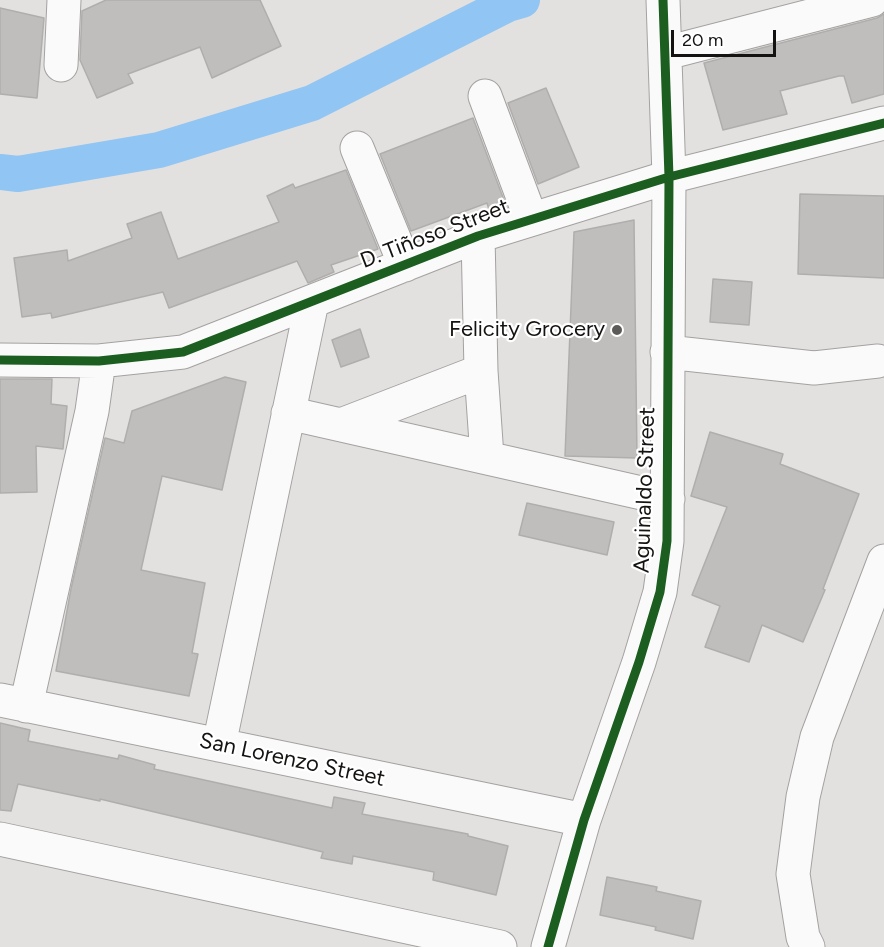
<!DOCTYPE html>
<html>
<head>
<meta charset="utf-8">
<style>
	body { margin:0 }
	#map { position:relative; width:884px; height:947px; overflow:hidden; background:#e3e1df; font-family:Figtree,sans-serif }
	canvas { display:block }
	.scale { position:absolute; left:671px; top:30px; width:105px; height:27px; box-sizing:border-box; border:3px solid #141311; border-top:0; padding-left:8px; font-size:18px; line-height:21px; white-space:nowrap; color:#141311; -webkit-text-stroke:4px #fff; paint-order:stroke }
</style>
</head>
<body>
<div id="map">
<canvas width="884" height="947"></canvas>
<div class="scale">20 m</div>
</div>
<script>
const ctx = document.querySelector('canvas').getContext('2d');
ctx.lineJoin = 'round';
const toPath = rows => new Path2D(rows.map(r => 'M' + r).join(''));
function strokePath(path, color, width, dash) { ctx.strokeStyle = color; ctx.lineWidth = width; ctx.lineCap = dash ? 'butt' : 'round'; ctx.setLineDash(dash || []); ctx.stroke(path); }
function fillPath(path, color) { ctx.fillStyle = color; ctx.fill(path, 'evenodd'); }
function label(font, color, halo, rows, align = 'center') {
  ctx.font = font + ' Figtree,sans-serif'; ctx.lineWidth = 4.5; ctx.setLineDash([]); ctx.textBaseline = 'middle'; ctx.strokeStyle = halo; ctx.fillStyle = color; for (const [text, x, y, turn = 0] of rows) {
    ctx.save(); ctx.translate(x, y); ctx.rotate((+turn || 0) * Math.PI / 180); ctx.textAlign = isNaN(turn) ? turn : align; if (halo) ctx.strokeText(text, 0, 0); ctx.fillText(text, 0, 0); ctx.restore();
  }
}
strokePath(toPath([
	[0,172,18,174,159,150,312,103,508,4,522,0]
]), '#91c5f3', 36);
const building = toPath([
	[106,0,260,0,281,46,212,78,200,47,128,74,133,83,97,98,80,60,82,11,106,0],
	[0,8,44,18,37,98,0,94,0,8],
	[884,14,884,94,852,103,844,76,839,76,780,91,787,114,723,130,704,63,877,18,884,14],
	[546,88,579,167,538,184,508,103,546,88],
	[473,118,507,208,490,213,487,203,411,231,380,154,473,118],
	[346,170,378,249,331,265,334,272,308,283,297,261,169,308,163,292,52,318,51,313,22,317,14,258,67,250,68,261,132,238,127,224,161,212,178,259,279,222,267,196,293,184,295,188,346,170],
	[800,194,884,196,884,278,798,274,800,194],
	[634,220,637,458,565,456,574,232,634,220],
	[713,279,752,282,749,325,710,322,713,279],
	[360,329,369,357,341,367,332,340,360,329],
	[225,377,246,382,222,490,162,476,141,570,205,583,192,653,198,654,189,696,56,671,71,589,105,438,124,443,132,411,225,377],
	[0,379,52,379,51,404,67,406,63,449,36,446,37,492,0,493,0,379],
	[710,432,783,454,780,464,859,494,823,589,825,590,803,642,762,625,749,662,705,647,720,606,692,595,727,507,691,496,710,432],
	[527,503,614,522,607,555,519,535,527,503],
	[0,723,30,730,28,741,118,759,119,755,155,765,154,769,332,808,334,797,365,803,362,814,468,834,468,836,508,846,496,895,433,880,434,872,353,856,352,864,321,858,323,852,100,799,100,801,18,784,11,811,0,810,0,723],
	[607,877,657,887,656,891,701,901,693,939,655,930,656,927,600,915,607,877]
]);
fillPath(building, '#c0bebc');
strokePath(building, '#b0aead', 1.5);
const minor = toPath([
	[666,53,872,0],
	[61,65,64,0],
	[485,96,531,219],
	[357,148,405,265],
	[478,236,481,371,487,457],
	[667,352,814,368,878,361],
	[0,360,99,361,183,352,478,236,669,177,884,123],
	[288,413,668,499],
	[341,425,481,371],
	[0,700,584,820],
	[26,706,92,411,99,361],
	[219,745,312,302],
	[0,839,500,947],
	[548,947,584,820,639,662,660,592,667,541,669,177,663,0],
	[808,947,803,937,793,874,803,797,817,737,884,561]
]);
strokePath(minor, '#a4a2a1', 35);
strokePath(minor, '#fbfafa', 33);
strokePath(toPath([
	[0,360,99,361,183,352,478,236,669,177,884,123],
	[548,947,584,820,639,662,660,592,667,541,669,177,663,0]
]), '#1b5e20', 9);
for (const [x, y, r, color] of [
	[617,330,6,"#5c5b59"]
]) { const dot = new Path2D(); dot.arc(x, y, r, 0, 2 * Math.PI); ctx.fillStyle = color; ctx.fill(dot); strokePath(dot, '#fff', 2); }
label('22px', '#141311', '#fff', [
	["D. Tiñoso Street",435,234,-21],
	["Aguinaldo Street",645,490,-88],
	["San Lorenzo Street",292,760,12]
]);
label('22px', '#141311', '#fff', [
	["Felicity Grocery",605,330]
], 'right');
</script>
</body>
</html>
